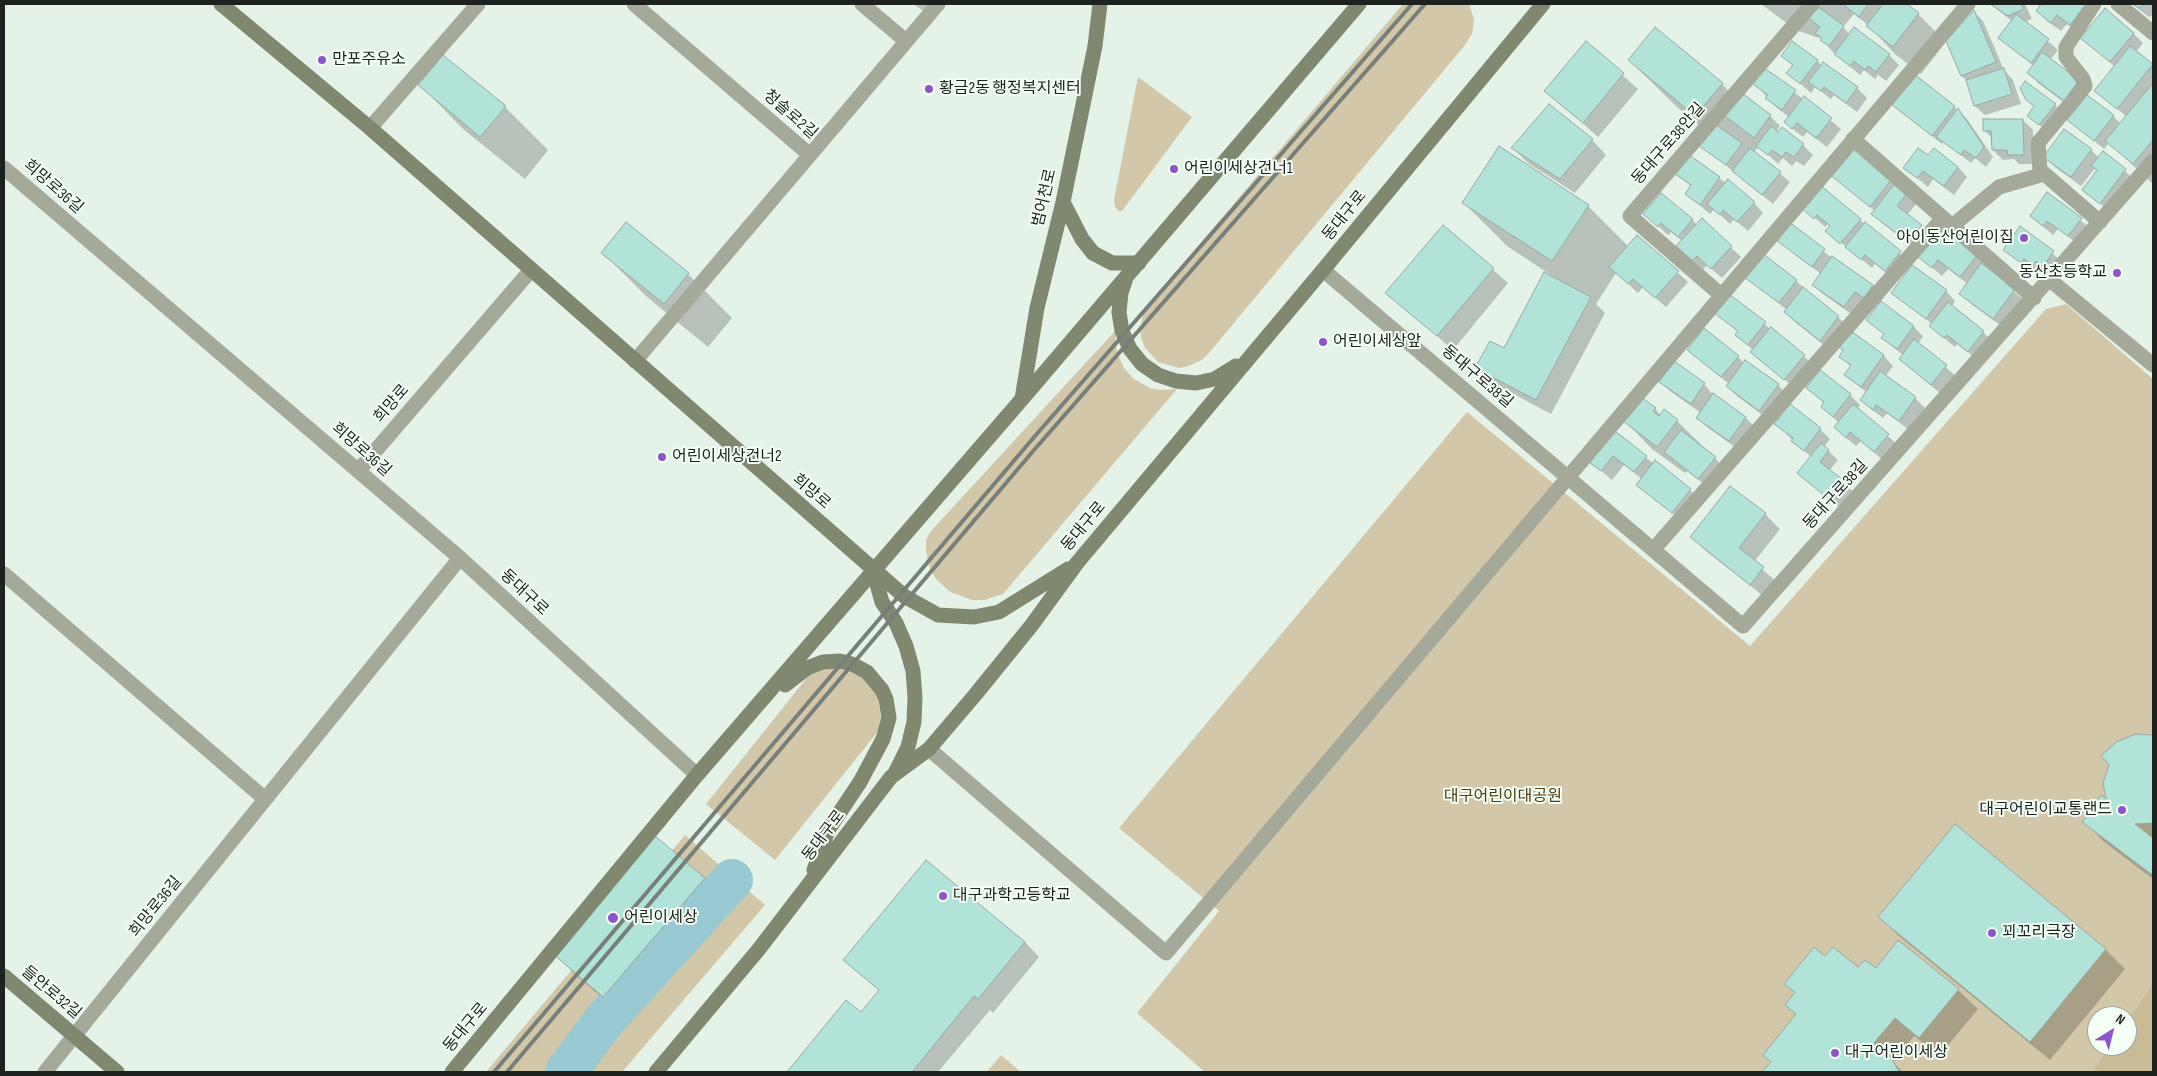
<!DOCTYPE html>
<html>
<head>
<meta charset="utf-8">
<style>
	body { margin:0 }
	#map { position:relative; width:2157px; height:1076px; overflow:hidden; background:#e5f2e8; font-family:"Sofia Sans Condensed",sans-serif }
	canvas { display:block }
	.frame { position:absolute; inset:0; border:5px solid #1e221f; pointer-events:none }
	.north { position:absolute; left:2087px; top:1006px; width:50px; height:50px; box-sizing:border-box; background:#f4fff6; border:1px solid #9ea7a0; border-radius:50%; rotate:36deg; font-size:14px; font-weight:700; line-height:20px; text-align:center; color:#1e221f }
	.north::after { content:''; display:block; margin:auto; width:18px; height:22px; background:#8d55cc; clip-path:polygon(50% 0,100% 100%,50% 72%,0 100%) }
</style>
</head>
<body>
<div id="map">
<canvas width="2157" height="1076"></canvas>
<div class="frame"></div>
<div class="north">N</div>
</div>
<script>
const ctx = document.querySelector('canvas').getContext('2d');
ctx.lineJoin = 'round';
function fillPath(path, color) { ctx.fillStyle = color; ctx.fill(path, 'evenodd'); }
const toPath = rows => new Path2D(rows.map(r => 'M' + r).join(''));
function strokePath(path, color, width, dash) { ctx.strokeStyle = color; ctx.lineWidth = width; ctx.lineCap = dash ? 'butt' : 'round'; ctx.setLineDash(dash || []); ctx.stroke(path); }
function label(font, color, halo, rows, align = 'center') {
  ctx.font = font + ' "Sofia Sans Condensed","Noto Sans KR",sans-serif'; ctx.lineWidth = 4; ctx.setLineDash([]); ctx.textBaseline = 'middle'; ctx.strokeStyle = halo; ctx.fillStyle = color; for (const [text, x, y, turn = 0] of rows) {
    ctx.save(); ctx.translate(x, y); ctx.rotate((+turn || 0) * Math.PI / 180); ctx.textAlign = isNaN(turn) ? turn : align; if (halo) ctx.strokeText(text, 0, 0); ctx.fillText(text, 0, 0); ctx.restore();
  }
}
fillPath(toPath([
	[1403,4,1469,4,1474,20,1472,34,1465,45,1209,353,1202,360,1188,366,1179,368,1158,362,1145,348,1141,337,1140,330,1143,314,1148,305],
	[1138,77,1192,117,1122,211,1119,211,1115,207,1114,200],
	[2066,304,2153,379,2153,983,2127,1021,2127,1016,2097,1016,2097,1046,2110,1046,2092,1072,1205,1072,1137,1013,1219,911,1119,828,1467,412,1750,646,2046,309],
	[1116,330,1115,342,1119,357,1124,368,1134,379,1150,388,1160,390,1177,389,1003,594,984,600,972,600,950,592,936,579,929,566,926,550,926,540,931,531],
	[831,667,843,668,865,677,878,696,881,719,879,730,775,860,706,804,809,675],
	[685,835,765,905,622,1072,486,1072],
	[1001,1055,1021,1072,987,1072]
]), '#d2c7a9');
fillPath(toPath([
	[2153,983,2153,1072,2092,1072,2110,1046,2127,1046,2127,1021]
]), '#c9bb95');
fillPath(toPath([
	[914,4,936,4,927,14],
	[1761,4,1879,4,1882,7,1884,4,1905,4,1918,14,1946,42,1921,74,1895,54,1868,25,1854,14,1843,27,1850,35,1889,55,1899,65,1886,81,1878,75,1875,79,1864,70,1860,75,1835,54,1822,40,1823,37,1819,38,1796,30],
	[1990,4,2025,4,2032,19,2025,22,2058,50,2050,60,2078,81,2074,110,2038,83,2029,73,2034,66,1999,38,2012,21],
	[2043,4,2099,4,2080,34,2067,24,2061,31,2047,21,2037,11],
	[2132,4,2152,4,2153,15,2149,17],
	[1974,12,1983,21,2004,70,2013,80,2021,104,1985,115,1975,106,1967,81,1962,76,1947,41],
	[2133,33,2143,43,2136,52,2153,66,2153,184,2109,143,2104,149,2069,120,2113,116,2121,124,2127,117,2096,91,2115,67,2082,38],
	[1586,43,1638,89,1598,137,1546,91],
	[1783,56,1817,61,1821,65,1823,63,1857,88,1867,98,1857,112,1834,95,1831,99,1815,87,1811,93,1788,73,1793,66],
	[1629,60,1722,84,1738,101,1743,95,1770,116,1780,126,1776,132,1803,145,1813,155,1804,166,1796,161,1792,166,1783,158,1778,164,1759,146,1754,152,1790,182,1773,204,1701,145,1709,134,1678,108],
	[1765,70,1803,99,1804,98,1841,129,1827,147,1807,132,1803,137,1795,131,1785,122,1789,117,1777,108,1755,84],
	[420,85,505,107,548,150,525,179,463,129],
	[2027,99,2055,105,2065,115,2050,134,2028,115,2035,107],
	[1892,104,1954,107,1967,119,1993,157,1986,167,1975,158,1971,163,1944,142,1942,144],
	[2023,120,2033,130,2033,164,2019,164,2014,159,2003,160,1993,150,1993,139,1984,130],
	[1592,140,1606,155,1575,193,1528,163,1513,148],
	[1852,148,1918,202,1907,215,1931,235,1918,251,1882,223,1873,214,1875,211,1831,174],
	[2091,150,2099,158,2103,152,2135,180,2110,212,2084,190,2098,171,2095,168,2081,186,2055,167,2045,157],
	[1688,156,1754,203,1763,213,1748,231,1734,219,1730,224,1714,209,1710,214,1686,194,1692,187,1676,173],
	[1929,157,1958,167,1967,177,1954,195,1933,179,1928,187,1905,168],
	[2048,194,2091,229,2079,245,2058,229,2053,235,2031,216],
	[1463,202,1588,206,1628,246,1637,236,1688,282,1666,307,1643,287,1638,293,1616,273,1596,304,1605,313,1551,414,1491,382,1477,368,1505,350,1554,277,1507,246],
	[1802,206,1860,220,1910,262,1896,280,1875,264,1872,268,1827,231,1831,227,1828,224,1825,227],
	[1645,214,1692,219,1697,225,1702,220,1741,257,1722,278,1707,265,1703,270,1687,255,1682,241,1671,232,1668,235],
	[1789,224,1832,258,1872,285,1882,295,1854,316,1823,294,1813,285,1821,274,1777,240],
	[1443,226,1508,283,1453,350,1387,293],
	[2020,228,2063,262,2053,275,2046,270,2043,274,2035,268,2032,272,2005,249],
	[1946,230,1987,265,1985,268,2024,300,2004,328,1970,303,1961,293,1968,284,1948,269,1942,276,1919,256],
	[603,253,688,274,732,318,708,347,647,297],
	[1746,277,1796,281,1848,326,1830,350,1795,322,1785,312,1787,310],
	[1946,291,1955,301,1952,306,1993,341,1978,360,1957,344,1955,347,1940,335,1930,325,1932,324,1893,292],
	[1729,295,1814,365,1795,388,1762,362,1753,350,1736,335,1738,332,1716,312],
	[1881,302,1914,327,1923,336,1918,344,1956,376,1941,394,1900,359,1903,355,1893,347,1883,338,1885,335,1868,320],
	[1851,332,1884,356,1893,366,1885,377,1915,398,1925,408,1909,430,1887,413,1883,418,1871,409,1861,400,1866,392,1846,375,1851,367,1841,356],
	[1688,350,1738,357,1744,363,1778,385,1788,395,1769,420,1737,396,1728,386,1729,384],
	[1674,362,1704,384,1713,395,1746,418,1755,427,1739,450,1707,427,1697,418,1701,413,1670,391,1661,382],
	[1820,371,1850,395,1860,405,1857,409,1898,445,1884,461,1861,441,1856,446,1845,437,1839,423,1822,407,1825,404,1807,388],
	[1655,409,1661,415,1677,421,1725,468,1709,488,1687,471,1685,473,1652,449,1625,421],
	[1776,424,1820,429,1830,439,1824,447,1838,460,1829,471,1856,494,1843,511,1798,473,1811,457],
	[1611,430,1654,464,1690,490,1700,499,1682,521,1648,494,1638,484,1642,479,1624,465,1612,480,1592,463],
	[1765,514,1780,529,1754,562,1778,583,1766,598,1706,551,1692,537],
	[2147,735,2153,736,2153,879,2103,841,2084,821,2107,802,2110,765,2103,756,2109,749,2126,738],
	[1955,826,2106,950,2125,969,2050,1060,1899,936,1880,917],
	[655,836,705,879,724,898,623,1016,574,973,554,954],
	[1025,942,1039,957,993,1013,990,1010,938,1072,788,1072,847,1002,861,1014,880,991,845,960],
	[1826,957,1859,969,1876,970,1958,990,1978,1009,1939,1056,1914,1036,1893,1062,1903,1072,1764,1072,1772,1062,1797,1015,1787,1005,1796,994,1786,983]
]), '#0003');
strokePath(toPath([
	[566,1072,603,1022,732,880]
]), '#98c9d3', 42);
const building = toPath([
	[1847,4,1868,4,1859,17,1845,6,1847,4],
	[1883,4,1907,4,1919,13,1893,47,1866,26,1883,4],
	[1990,4,2021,4,2024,9,2008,16,1990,4],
	[2041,4,2086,4,2070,25,2057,15,2051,23,2036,11,2041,4],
	[2133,4,2145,4,2139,8,2133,4],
	[1817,6,1844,26,1829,46,1820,40,1822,38,1815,33,1820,27,1808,18,1817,6],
	[2105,8,2134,33,2110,62,2080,38,2105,8],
	[1974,10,1996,62,1961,76,1946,41,1974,10],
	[2016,14,2049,39,2031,63,1998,38,2016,14],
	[1655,27,1723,83,1695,116,1628,60,1655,27],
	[1854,27,1890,54,1876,72,1868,66,1865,70,1854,61,1850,66,1834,54,1854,27],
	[1586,41,1624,73,1583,123,1544,91,1586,41],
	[1792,41,1818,60,1800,84,1786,73,1793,65,1781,56,1792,41],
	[2130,46,2153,64,2117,109,2094,91,2130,46],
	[2042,52,2079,80,2064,101,2027,73,2042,52],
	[443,55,506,106,480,137,418,85,443,55],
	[1823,62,1858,87,1846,103,1824,87,1821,91,1808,82,1823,62],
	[1764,68,1796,90,1782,110,1765,98,1768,95,1753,84,1764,68],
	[2004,68,2012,94,1974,106,1966,80,2004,68],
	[1914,74,1955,106,1932,136,1891,104,1914,74],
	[2025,81,2056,104,2039,125,2027,116,2034,106,2026,100,2020,88,2025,81],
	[2153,83,2153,140,2133,164,2105,141,2153,83],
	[1742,93,1771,115,1754,138,1725,116,1742,93],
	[2087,95,2114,115,2094,141,2067,120,2087,95],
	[1804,96,1832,118,1816,138,1797,123,1792,129,1784,122,1804,96],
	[1549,104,1593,139,1560,179,1511,148,1549,104],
	[1958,108,1984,147,1976,158,1964,150,1961,155,1936,137,1958,108],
	[1983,119,2023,119,2024,155,2008,155,2007,150,1992,150,1991,131,1983,131,1983,119],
	[1715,124,1742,143,1726,165,1699,146,1715,124],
	[1771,126,1778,132,1782,127,1804,144,1794,157,1786,152,1782,157,1772,150,1768,155,1756,146,1771,126],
	[2064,129,2092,149,2071,177,2043,157,2064,129],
	[1499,146,1589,205,1552,261,1462,203,1499,146],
	[1852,146,1892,179,1870,207,1829,174,1852,146],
	[1750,148,1781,172,1762,195,1732,171,1750,148],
	[1918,148,1928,155,1934,148,1958,167,1944,186,1923,171,1917,178,1903,168,1918,148],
	[2103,151,2126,169,2100,204,2082,190,2097,170,2091,166,2103,151],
	[1688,154,1720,177,1700,205,1685,194,1691,185,1674,173,1688,154],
	[1728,179,1755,202,1737,222,1723,210,1720,215,1707,204,1728,179],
	[1896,182,1909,191,1897,206,1922,225,1908,242,1871,214,1896,182],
	[1819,184,1861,219,1840,244,1825,231,1830,226,1817,215,1814,219,1800,207,1819,184],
	[2047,192,2082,218,2068,236,2047,221,2043,226,2030,216,2047,192],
	[1661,193,1693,219,1678,237,1661,223,1658,227,1643,214,1661,193],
	[1702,218,1732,246,1711,269,1697,256,1692,261,1676,246,1702,218],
	[626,222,689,273,664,304,601,253,626,222],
	[1789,222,1825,249,1812,267,1776,240,1789,222],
	[1865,222,1901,251,1885,271,1865,255,1861,260,1845,247,1865,222],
	[1443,225,1494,268,1437,336,1385,293,1443,225],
	[2020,226,2054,251,2043,267,2036,261,2033,265,2024,259,2021,263,2003,250,2020,226],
	[1939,229,1943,232,1945,229,1978,254,1960,277,1938,260,1932,268,1917,256,1939,229],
	[1637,235,1679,271,1655,298,1633,279,1628,284,1609,267,1637,235],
	[1762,253,1797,280,1779,303,1744,277,1762,253],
	[1832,256,1873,285,1864,298,1855,292,1844,307,1812,285,1832,256],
	[1981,263,2015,289,1993,319,1959,294,1981,263],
	[1912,265,1947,290,1926,319,1891,293,1912,265],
	[1544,272,1591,297,1536,400,1475,368,1490,341,1504,348,1544,272],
	[1803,287,1839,316,1820,341,1784,312,1803,287],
	[1729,294,1766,322,1748,345,1735,335,1738,331,1714,313,1729,294],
	[1881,301,1914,326,1897,349,1881,338,1884,334,1866,320,1881,301],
	[1948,302,1984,331,1968,352,1947,335,1944,338,1929,326,1948,302],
	[1771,327,1805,355,1784,380,1750,352,1771,327],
	[1704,328,1739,356,1721,377,1687,350,1704,328],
	[1851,331,1884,355,1861,387,1844,375,1851,365,1839,357,1843,350,1839,347,1851,331],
	[1914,339,1947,365,1931,385,1899,359,1914,339],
	[1745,360,1779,384,1759,411,1726,386,1745,360],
	[1674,361,1705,383,1691,404,1659,382,1674,361],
	[1820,370,1851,394,1833,417,1821,407,1824,402,1806,388,1820,370],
	[1880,371,1916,397,1899,421,1876,405,1873,410,1860,400,1880,371],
	[1713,393,1746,417,1729,441,1696,418,1713,393],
	[1641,397,1656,408,1653,411,1659,416,1664,409,1678,420,1657,447,1623,421,1641,397],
	[1790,404,1821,428,1804,451,1791,441,1793,438,1774,424,1790,404],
	[1853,404,1889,434,1874,452,1850,432,1846,438,1834,427,1853,404],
	[1611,428,1647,456,1634,472,1613,456,1601,471,1590,463,1611,428],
	[1681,430,1716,457,1698,479,1664,452,1681,430],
	[1821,443,1829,450,1820,462,1847,483,1832,502,1797,473,1821,443],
	[1655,460,1691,489,1672,513,1636,485,1655,460],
	[1730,486,1766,513,1739,548,1764,567,1750,585,1690,537,1730,486],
	[2136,734,2153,735,2153,823,2135,824,2153,838,2153,871,2151,874,2082,822,2101,795,2106,799,2103,783,2109,765,2101,756,2116,742,2136,734],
	[1955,824,2106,949,2030,1042,1878,917,1955,824],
	[654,835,705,878,603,997,553,954,654,835],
	[926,860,1025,942,978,999,974,996,912,1072,787,1072,846,1000,861,1012,879,990,843,960,926,860],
	[1898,940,1959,989,1919,1038,1895,1018,1873,1044,1892,1059,1899,1072,1762,1072,1771,1062,1763,1055,1796,1014,1785,1005,1795,992,1784,984,1814,947,1825,956,1833,947,1858,967,1865,960,1876,968,1898,940]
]);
fillPath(building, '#b1e3d9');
strokePath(building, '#97a8a4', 1);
strokePath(toPath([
	[634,4,810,155,938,4],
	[862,4,906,41],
	[2094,4,2066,47,2066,57,2083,79,2085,86,2038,143,2040,170,2100,222],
	[2118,4,2153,33],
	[370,128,478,4],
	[1853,139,2034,298],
	[4,168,460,558,697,775],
	[1952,226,1999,187,2044,174],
	[1323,270,1743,626,2153,161],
	[2050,280,2153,365],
	[1721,295,1630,216,1812,4],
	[635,361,810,155],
	[358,471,531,270],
	[1653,550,1943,218],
	[4,574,265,799],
	[929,749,1166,953,1968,4],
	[45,1072,460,558]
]), '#a4a999', 15);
strokePath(toPath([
	[221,4,370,128,904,596,938,615,974,617,999,612,1068,569],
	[1063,202,1082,239,1093,253,1112,263,1139,263],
	[1125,281,1121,293,1119,312,1122,331,1130,349,1142,364,1158,375,1176,381,1196,383,1215,379,1236,366],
	[1022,399,1037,308,1063,202,1095,46,1100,4],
	[873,570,882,602,896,623,906,646,913,671,915,697,914,722,908,747,895,773],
	[785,685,807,668,823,662,840,661,852,664,867,672,882,690,886,699,889,718,883,739,860,782,828,830,814,870],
	[4,976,117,1072],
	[452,1072,697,775,1022,399,1359,4],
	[656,1072,759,949,891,777,929,749,975,695,1031,626,1077,563,1323,270,1543,4]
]), '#818870', 15);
strokePath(toPath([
	[494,1072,1035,436,1412,4],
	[507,1072,1034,450,1425,4]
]), '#777f79', 4);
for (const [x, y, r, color] of [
	[322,60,5,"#8d55cc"],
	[929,89,5,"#8d55cc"],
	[1174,169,5,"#8d55cc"],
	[2024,238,5,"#8d55cc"],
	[2117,273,5,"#8d55cc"],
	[1323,342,5,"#8d55cc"],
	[662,457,5,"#8d55cc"],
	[2122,810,5,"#8d55cc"],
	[943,896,5,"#8d55cc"],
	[613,918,6,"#8d55cc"],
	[1992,933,5,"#8d55cc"],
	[1835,1053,5,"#8d55cc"]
]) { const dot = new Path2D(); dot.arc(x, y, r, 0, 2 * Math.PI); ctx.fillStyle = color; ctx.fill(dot); strokePath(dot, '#f4fff6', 2); }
label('16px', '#1e221f', '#f4fff6', [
	["만포주유소",332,60],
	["황금2동 행정복지센터",939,89],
	["어린이세상건너1",1184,169],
	["아이동산어린이집",2014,238,"right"],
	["동산초등학교",2107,273,"right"],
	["어린이세상앞",1333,342],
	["어린이세상건너2",672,457],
	["대구어린이교통랜드",2112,810,"right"],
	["대구과학고등학교",953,896],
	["어린이세상",624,918],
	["꾀꼬리극장",2002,933],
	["대구어린이세상",1845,1053]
], 'left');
label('16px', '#1e221f', '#f4fff6', [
	["청솔로2길",790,115,41],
	["동대구로38안길",1669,144,-49],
	["희망로36길",53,187,41],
	["범어천로",1045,198,-77],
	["동대구로",1345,216,-51],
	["동대구로38길",1477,377,40],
	["희망로",392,404,-49],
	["희망로36길",361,450,41],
	["희망로",811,492,41],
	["동대구로38길",1836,495,-48],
	["동대구로",1084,527,-50],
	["동대구로",524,593,43],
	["동대구로",824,836,-53],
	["희망로36길",156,907,-51],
	["들안로32길",51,993,40],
	["동대구로",466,1028,-50]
]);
label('16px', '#4f4011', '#f4fff6', [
	["대구어린이대공원",1503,797]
]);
</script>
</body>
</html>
